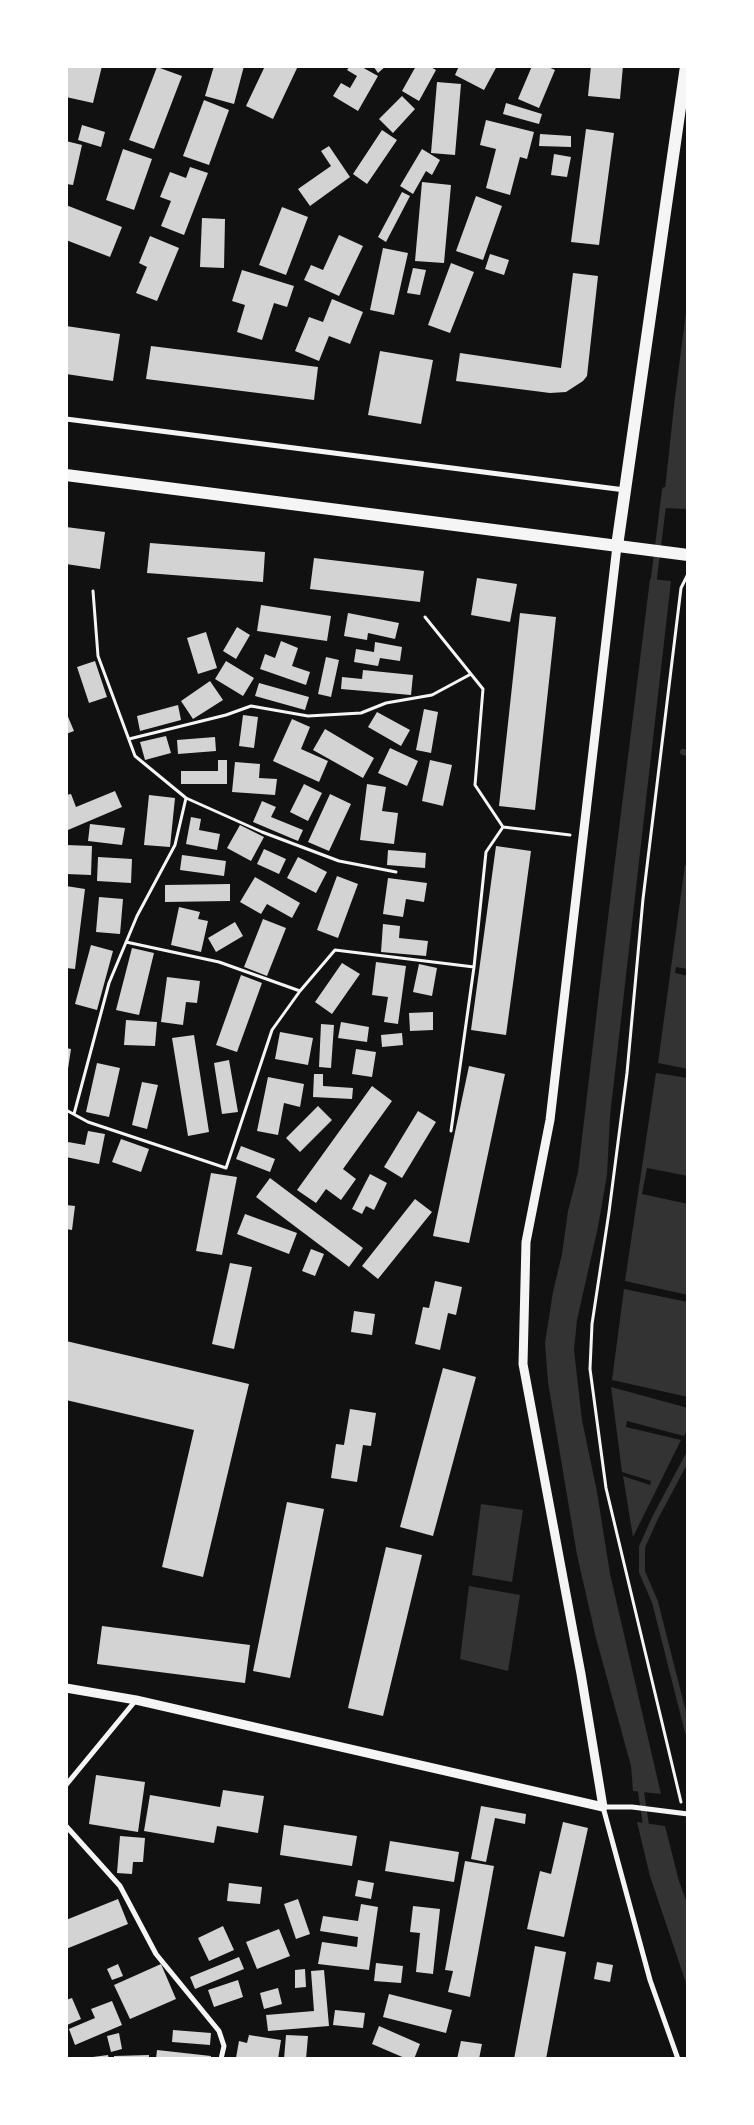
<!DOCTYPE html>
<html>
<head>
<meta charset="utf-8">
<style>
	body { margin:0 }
	#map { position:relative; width:754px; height:2125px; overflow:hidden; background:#111; font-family:"DM Sans",sans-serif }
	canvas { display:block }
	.frame { position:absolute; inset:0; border:68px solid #fff; pointer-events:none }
</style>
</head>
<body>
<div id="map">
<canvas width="754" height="2125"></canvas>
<div class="frame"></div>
</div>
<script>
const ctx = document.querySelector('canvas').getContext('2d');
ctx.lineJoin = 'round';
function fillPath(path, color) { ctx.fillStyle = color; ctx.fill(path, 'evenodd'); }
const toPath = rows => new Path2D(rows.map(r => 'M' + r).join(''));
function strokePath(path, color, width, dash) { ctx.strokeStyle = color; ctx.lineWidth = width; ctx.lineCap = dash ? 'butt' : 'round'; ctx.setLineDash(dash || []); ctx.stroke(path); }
fillPath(toPath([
	[688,297,688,509,663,508,675,397],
	[650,579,671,581,610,1116,607,1175,598,1227,577,1320,574,1350,582,1420,597,1492,610,1574,661,1794,633,1791,631,1766,596,1638,577,1555,548,1382,545,1343,553,1292,562,1254,568,1211,578,1172,606,934],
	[685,865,688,866,688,969,676,967,675,973,688,976,688,1069,658,1063],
	[656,1073,688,1078,688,1176,647,1168,642,1194,688,1204,688,1295,625,1281],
	[624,1289,688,1302,688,1397,612,1380],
	[611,1387,688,1408,688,1428,684,1436,627,1421,626,1427,681,1440,633,1537,623,1476,650,1485,651,1481,622,1472],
	[481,1504,523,1510,512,1582,472,1575],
	[469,1586,520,1595,508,1671,460,1659],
	[637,1822,665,1826,679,1881,688,1906,688,1989,650,1876]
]), '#333');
strokePath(toPath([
	[653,586,665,490],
	[683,752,688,753],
	[688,1456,655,1518,642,1547,642,1572,655,1602,688,1732],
	[640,1785,647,1832]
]), '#333', 6);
fillPath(toPath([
	[66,66,102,66,93,103,66,97],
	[214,66,244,66,234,104,205,96],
	[265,66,298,66,273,119,246,106],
	[350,66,360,66,378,76,358,111,333,96,341,83,350,88,357,76,347,70],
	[373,66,386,66,378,73],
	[416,66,429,66,436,70,419,101,402,91],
	[459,66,497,66,484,90,455,75],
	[532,66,546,66,555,70,539,108,518,99],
	[591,66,623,66,620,99,588,96],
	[157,67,182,76,154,149,129,140],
	[437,82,461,84,455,155,431,153],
	[402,96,415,109,393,133,379,119],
	[204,100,229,110,209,165,183,156],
	[506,103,542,114,539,124,503,114],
	[486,120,534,132,527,159,520,157,510,195,486,188,496,149,480,145],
	[82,125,105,132,101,147,78,140],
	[586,129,614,133,599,245,571,242],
	[382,130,397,140,367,184,353,174],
	[540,134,571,136,571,147,539,146],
	[66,141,82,145,73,185,66,184],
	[329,146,350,177,310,206,298,189,331,166,321,151],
	[123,149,152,159,134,210,106,200],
	[422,149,440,160,432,175,426,171,413,194,400,186],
	[554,154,571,157,567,177,551,175],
	[190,167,208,173,184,235,161,226,171,201,160,197,170,172,186,178],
	[422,182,451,185,444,263,415,261],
	[402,192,410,196,386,242,378,237],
	[476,196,502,206,483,260,456,251],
	[66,205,122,227,110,257,66,240],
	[282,207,308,217,286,275,259,265],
	[202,218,225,219,224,268,200,267],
	[339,235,363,246,339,296,304,280,311,265,323,270],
	[150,236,179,248,157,301,136,293,147,267,139,263],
	[383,248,408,253,394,315,370,310],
	[490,254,509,260,504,275,485,269],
	[451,263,474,272,450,333,428,325],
	[413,268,426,270,420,295,407,293],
	[242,270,294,286,287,307,274,303,262,340,237,332,245,305,232,301],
	[573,273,598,276,587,376,583,381,566,392,550,393,456,381,460,353,561,368],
	[332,299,363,312,350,344,329,336,319,361,295,351,309,317,323,322],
	[66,326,120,334,113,381,66,374],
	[151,346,318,367,314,400,146,379],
	[380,351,433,360,421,424,368,415],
	[66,527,105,532,100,569,66,564],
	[150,543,265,552,263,582,147,573],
	[314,558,424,571,420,602,310,589],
	[477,578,517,584,510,622,471,615],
	[261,605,331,616,327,641,257,631],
	[348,613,399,623,395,639,368,633,367,640,344,636],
	[520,613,556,617,535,810,499,806],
	[237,627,250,635,236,659,223,651],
	[206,632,217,668,198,674,187,638],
	[281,641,298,648,292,666,310,672,306,685,260,669,265,654,275,658],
	[375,642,402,647,400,661,380,658,378,666,354,662,356,649,374,652],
	[326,657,339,660,331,697,318,694],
	[95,661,107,697,89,703,77,667],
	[226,661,254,678,243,696,215,679],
	[363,670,413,675,411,695,341,689,342,677,362,679],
	[210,681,223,700,193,719,181,701],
	[259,683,309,697,305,710,255,696],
	[178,705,181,720,140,731,137,716],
	[424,709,438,712,431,753,416,750],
	[66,712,74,731,66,734],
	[377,712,410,730,401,746,368,727],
	[243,715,258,717,254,748,239,746],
	[292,719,310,727,301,749,328,761,319,782,273,761],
	[325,729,374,758,363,778,313,750],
	[166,736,171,753,145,760,140,742],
	[215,737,216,751,178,754,177,740],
	[390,748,418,761,407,786,378,773],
	[218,760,227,760,227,784,181,784,181,771,218,771],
	[430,760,452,765,443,806,422,801],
	[235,762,260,764,259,778,277,779,275,795,232,792],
	[304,784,322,793,308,821,290,812],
	[367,784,386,787,382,811,398,813,394,844,360,840],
	[115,791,122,807,68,830,66,795,71,794,76,807],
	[330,794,351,804,329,851,308,842],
	[149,795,175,798,170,847,144,845],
	[262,801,276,807,271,817,303,830,298,841,253,822],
	[191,817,201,819,199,830,220,834,217,850,186,844],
	[90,824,125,828,122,845,88,841],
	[240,825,264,837,251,861,227,848],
	[66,845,92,846,91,875,66,874],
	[496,846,531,851,506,1035,471,1030],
	[264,849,286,859,279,874,257,864],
	[388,850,426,853,425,868,387,865],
	[182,855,226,861,224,876,180,870],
	[98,857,132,859,131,883,97,881],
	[298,857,327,872,316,893,287,878],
	[337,876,358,884,338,938,317,930],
	[255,877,300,903,292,918,267,904,261,914,240,902],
	[388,878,427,883,424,902,406,899,403,917,383,914],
	[230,884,230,901,165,902,165,885],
	[66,886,85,889,75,969,66,968],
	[99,897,123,899,120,934,96,932],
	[179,907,200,912,198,919,208,921,201,952,171,945],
	[263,919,286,928,267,976,244,967],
	[235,922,243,936,216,952,208,938],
	[383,924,400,926,399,938,428,941,426,956,381,952],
	[91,945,113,951,97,1010,75,1004],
	[132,948,154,953,139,1015,116,1010],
	[376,962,406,966,398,1024,384,1022,388,997,372,995],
	[342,963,360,974,332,1014,315,1002],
	[419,964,437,968,432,996,413,992],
	[241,975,262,983,237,1052,216,1045],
	[167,977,200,981,197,1003,186,1002,183,1025,161,1022],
	[433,1012,433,1030,410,1031,409,1013],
	[126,1020,157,1022,155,1046,124,1045],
	[341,1022,369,1027,367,1042,338,1038],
	[321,1024,334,1025,331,1068,319,1067],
	[280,1032,313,1038,308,1065,275,1059],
	[402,1033,403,1045,382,1047,381,1035],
	[194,1035,209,1132,188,1136,172,1038],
	[66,1048,71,1049,68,1069,66,1069],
	[356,1049,376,1052,372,1077,352,1074],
	[229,1060,238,1112,222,1114,214,1063],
	[97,1063,120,1068,109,1117,86,1112],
	[469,1066,505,1074,469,1243,433,1236],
	[314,1074,323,1074,323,1086,353,1088,352,1099,313,1097],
	[268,1077,304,1084,300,1107,284,1103,278,1135,257,1131],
	[142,1082,158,1085,147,1129,132,1125],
	[372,1086,392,1101,343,1169,356,1179,341,1200,326,1189,316,1203,297,1190],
	[318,1106,332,1120,300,1152,286,1138],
	[418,1111,436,1122,402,1178,384,1167],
	[88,1131,105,1134,99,1164,66,1157,68,1142,85,1145],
	[121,1139,149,1149,141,1172,112,1162],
	[241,1146,275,1159,270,1172,236,1159],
	[211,1173,237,1177,222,1255,196,1251],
	[370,1174,387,1183,374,1210,366,1206,362,1214,352,1209],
	[270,1178,363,1248,349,1267,256,1197],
	[415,1199,432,1212,378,1279,362,1266],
	[66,1205,75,1206,72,1230,66,1229],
	[245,1214,297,1233,289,1254,237,1234],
	[311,1249,324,1254,315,1276,302,1271],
	[230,1263,252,1267,234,1349,212,1344],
	[435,1281,462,1287,456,1315,448,1313,440,1350,415,1344,423,1307,429,1308],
	[354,1311,375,1314,372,1335,351,1332],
	[66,1341,249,1384,203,1577,162,1567,194,1430,66,1400],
	[443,1368,476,1377,433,1536,400,1527],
	[350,1409,376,1413,371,1446,363,1445,357,1482,331,1478,336,1444,344,1445],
	[287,1502,324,1509,290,1678,253,1671],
	[386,1547,422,1555,383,1716,348,1708],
	[102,1626,250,1645,245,1683,97,1664],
	[96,1775,145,1782,138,1832,89,1824],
	[223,1790,264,1796,258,1833,217,1826,214,1843,144,1831,150,1795,220,1807],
	[481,1806,526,1814,525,1824,495,1818,486,1862,471,1859],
	[563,1822,588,1828,564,1937,527,1929,540,1871,551,1874],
	[284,1825,357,1836,352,1866,280,1855],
	[120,1836,145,1838,143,1862,133,1862,132,1874,117,1873],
	[390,1841,459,1852,454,1882,385,1871],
	[465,1861,494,1866,470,1997,448,1992,453,1971,445,1970],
	[358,1880,374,1883,371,1899,355,1896],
	[229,1883,262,1887,260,1904,227,1901],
	[118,1899,128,1924,66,1949,66,1920],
	[298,1899,310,1934,296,1939,284,1904],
	[361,1904,378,1907,369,1970,318,1964,322,1942,357,1947,358,1937,320,1931,323,1916,358,1921],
	[413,1906,440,1909,433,1974,416,1972,420,1933,410,1932],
	[223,1926,234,1950,209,1961,198,1938],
	[279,1929,290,1956,257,1969,246,1942],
	[535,1946,566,1952,546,2059,514,2059],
	[239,1957,244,1969,195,1989,190,1977],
	[597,1962,613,1965,610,1982,594,1979],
	[376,1963,403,1966,401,1983,374,1981],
	[118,1964,123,1976,112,1980,107,1969],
	[161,1964,176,1999,130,2019,114,1985],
	[305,1969,306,1987,295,1988,295,1970],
	[324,1970,329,2026,268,2031,266,2015,314,2011,311,1971],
	[238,1980,243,1997,214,2007,208,1990],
	[278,1988,282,2004,264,2009,260,1993],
	[389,1994,452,2010,446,2033,383,2017],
	[72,1998,81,2019,67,2025,66,2000],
	[112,2001,122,2025,75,2045,69,2029,95,2018,91,2009],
	[335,2010,365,2013,363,2028,333,2025],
	[379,2026,420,2044,414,2059,407,2059,372,2044],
	[173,2030,211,2033,210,2045,172,2042],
	[119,2033,122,2049,111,2052,107,2036],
	[249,2035,281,2040,278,2059,236,2058,239,2041,247,2043],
	[286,2035,308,2036,306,2059,284,2059],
	[461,2041,482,2044,479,2059,457,2059],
	[157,2050,211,2056,211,2059,156,2059],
	[108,2055,109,2059,85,2059,85,2058],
	[149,2055,149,2059,114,2059,114,2056]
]), '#d3d3d3');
strokePath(toPath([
	[93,591,98,656,135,756,186,798,262,832,339,861,396,872],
	[425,617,483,689,475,785,503,827,570,835],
	[129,739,226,715,251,706,308,716,361,713,386,703,432,695,471,674],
	[126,942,219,962,300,991],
	[474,967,486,852,503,827],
	[66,1110,88,1122,226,1168,272,1030,300,991,335,950,474,967,451,1131],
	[74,1114,109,983,137,916,175,845,186,798],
	[681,1802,606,1488,590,1369,592,1324,609,1212,627,1073,643,899,681,588,688,574]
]), '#f5f5f5', 3);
strokePath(toPath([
	[66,419,625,490],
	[66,1785,136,1700],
	[66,1826,120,1886,156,1954,219,2031,224,2046,221,2059],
	[678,2059,650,1980,603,1807,632,1807,688,1814]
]), '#f5f5f5', 5);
strokePath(toPath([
	[66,1688,136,1700,603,1807,581,1674,523,1364,526,1242,550,1120,617,546]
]), '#f5f5f5', 9);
strokePath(toPath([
	[66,475,688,555],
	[617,546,686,66]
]), '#f5f5f5', 12);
</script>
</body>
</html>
